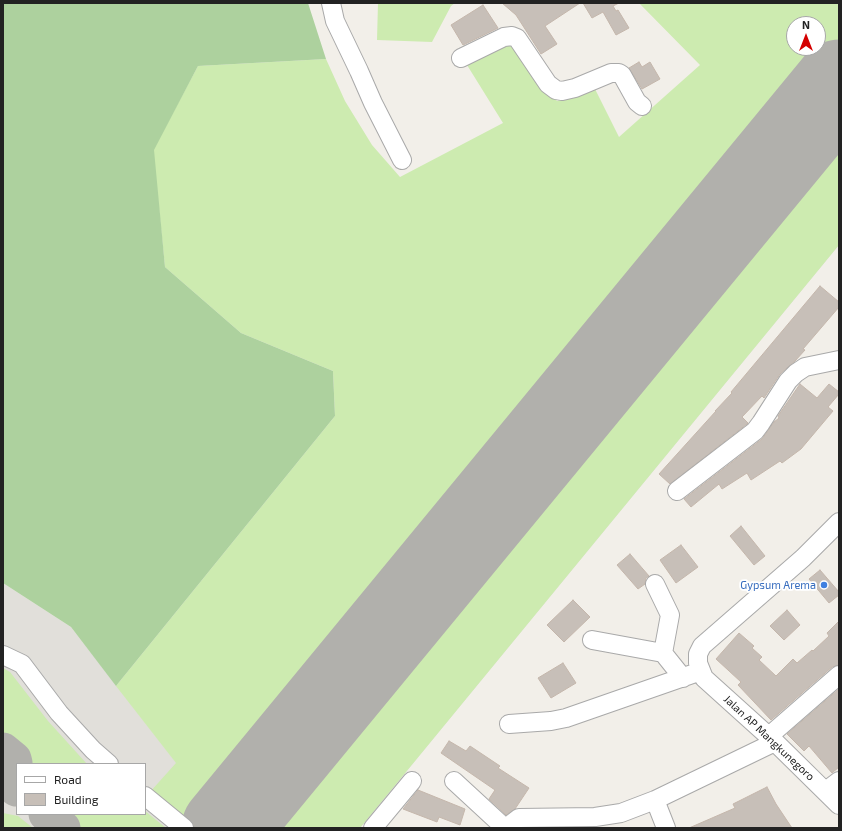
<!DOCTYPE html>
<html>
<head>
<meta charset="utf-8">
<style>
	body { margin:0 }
	#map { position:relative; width:842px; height:831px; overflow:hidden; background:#f2efe9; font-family:"Exo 2",sans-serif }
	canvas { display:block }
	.frame { position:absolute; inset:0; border:4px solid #222; pointer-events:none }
	.legend { position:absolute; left:16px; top:763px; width:130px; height:52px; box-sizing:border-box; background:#fff; border:1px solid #a7a7a7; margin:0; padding:5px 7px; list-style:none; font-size:12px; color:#222 }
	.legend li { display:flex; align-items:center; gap:8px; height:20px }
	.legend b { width:20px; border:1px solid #a7a7a7 }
	.north { position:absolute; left:786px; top:16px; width:40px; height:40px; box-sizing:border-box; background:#fff; border:1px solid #a7a7a7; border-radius:50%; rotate:0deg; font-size:11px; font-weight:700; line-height:16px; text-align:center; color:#222 }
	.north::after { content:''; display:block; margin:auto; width:14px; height:18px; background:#d40000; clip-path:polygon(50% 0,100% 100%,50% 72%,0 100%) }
</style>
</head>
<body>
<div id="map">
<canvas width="842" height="831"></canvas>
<div class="frame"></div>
<ul class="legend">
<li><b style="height:5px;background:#fff"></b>Road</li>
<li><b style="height:11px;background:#c7bfb8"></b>Building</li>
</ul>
<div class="north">N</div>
</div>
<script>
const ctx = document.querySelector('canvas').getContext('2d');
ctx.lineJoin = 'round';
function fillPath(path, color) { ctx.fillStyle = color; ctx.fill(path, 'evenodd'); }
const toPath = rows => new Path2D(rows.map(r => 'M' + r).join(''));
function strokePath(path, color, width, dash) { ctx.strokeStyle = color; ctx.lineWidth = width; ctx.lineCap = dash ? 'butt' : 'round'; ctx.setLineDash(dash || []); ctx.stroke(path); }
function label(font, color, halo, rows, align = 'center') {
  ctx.font = font + ' "Exo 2",sans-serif'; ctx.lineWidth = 3.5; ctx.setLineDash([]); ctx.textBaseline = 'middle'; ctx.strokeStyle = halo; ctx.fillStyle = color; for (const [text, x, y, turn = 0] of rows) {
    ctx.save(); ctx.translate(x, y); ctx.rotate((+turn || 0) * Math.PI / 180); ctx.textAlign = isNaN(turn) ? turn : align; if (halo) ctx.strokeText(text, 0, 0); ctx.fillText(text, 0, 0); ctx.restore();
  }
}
fillPath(toPath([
	[775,3,839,3,839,245,360,828,3,828,3,583,71,627,176,762],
	[794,24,818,24,818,48,794,48],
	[17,764,145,764,145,814,17,814]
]), '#e1dfda');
fillPath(toPath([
	[378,3,455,3,451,6,432,42,377,40],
	[639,3,839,3,839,48,204,818,193,821,186,820,150,792,176,763,116,686,335,416,333,371,241,333,165,267,153,150,198,66,326,59,345,101,372,145,400,177,503,123,467,65,510,44,557,101,595,89,619,137,700,65],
	[794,24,818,24,818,48,794,48],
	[839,121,839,245,360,828,255,828],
	[3,668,10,672,48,721,87,764,30,764,3,742],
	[145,811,166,828,75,828,58,814,145,814],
	[3,813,18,816,33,828,3,828]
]), '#cdebb0');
fillPath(toPath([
	[3,3,308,3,326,59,198,66,154,150,165,267,241,333,333,371,335,416,116,686,71,627,3,583]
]), '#add19e');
strokePath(toPath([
	[3,750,14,759,15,763,8,772,10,779,16,789],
	[46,814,63,828]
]), '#b1b0ac', 35);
strokePath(toPath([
	[226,828,839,84]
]), '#b1b0ac', 89);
const building = toPath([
	[502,3,580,3,545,26,557,44,541,54,516,15,502,3],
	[583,3,619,3,613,6,616,11,618,10,629,28,616,35,603,12,592,18,583,3],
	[483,5,498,28,463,45,451,25,483,5],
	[639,62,642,67,650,62,660,79,642,89,629,68,639,62],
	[820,286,839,302,839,307,803,349,805,350,795,361,780,374,764,398,762,396,742,417,748,423,747,424,670,484,659,474,716,411,715,411,732,393,731,392,820,286],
	[800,384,817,398,829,384,839,392,839,394,828,407,833,411,801,449,782,463,780,461,751,480,747,473,722,489,719,484,691,507,684,499,762,439,774,422,779,418,778,416,800,384],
	[741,526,765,556,754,565,730,536,741,526],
	[681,545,698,567,676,583,660,560,681,545],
	[630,554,649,576,646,578,645,584,638,589,617,565,630,554],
	[820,570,839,592,839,595,829,603,809,579,820,570],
	[573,600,590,617,564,642,547,625,573,600],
	[787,610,800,625,784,640,770,626,787,610],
	[839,621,839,665,832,667,771,720,738,685,741,682,716,659,739,633,754,646,752,648,762,657,759,660,776,676,793,659,797,663,812,650,813,651,829,636,827,633,839,621],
	[563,663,576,683,551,698,538,678,563,663],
	[839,689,839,767,832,773,809,746,804,751,787,734,839,689],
	[449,741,466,751,470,746,500,766,498,768,529,788,515,809,506,815,489,799,495,790,441,753,449,741],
	[767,787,776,804,792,828,689,828,735,808,733,804,767,787],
	[418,790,465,809,460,825,439,817,437,822,403,809,418,790]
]);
fillPath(building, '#c7bfb8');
strokePath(building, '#c4b6ab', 1);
const minor = toPath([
	[331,3,335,21,359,71,373,103,402,160],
	[461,58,504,37,512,36,517,38,548,84,556,90,562,91,575,88,611,73,619,73,622,75,637,102,642,106],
	[677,491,755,431,761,423,788,381,796,373,805,367,839,360],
	[839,522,803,558,702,646,698,654,698,663,704,678,775,742,839,805],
	[655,584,670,615,663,653,683,678],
	[592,640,663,653],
	[3,655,22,664,59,713,93,750,109,764],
	[509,724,551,721,566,718,701,671],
	[769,736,839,675],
	[454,781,505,828],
	[826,791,839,781],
	[145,796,184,828],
	[655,800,666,828],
	[373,828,412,781],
	[506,828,519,818,595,817,621,813,655,800,775,742]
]);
strokePath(minor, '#a9a9a9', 20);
strokePath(minor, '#fff', 18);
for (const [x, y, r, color] of [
	[824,585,4,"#3f7fe0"]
]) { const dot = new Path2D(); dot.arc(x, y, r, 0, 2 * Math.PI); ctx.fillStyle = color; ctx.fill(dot); strokePath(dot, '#fff', 1.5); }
label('11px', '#366cbe', '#fff', [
	["Gypsum Arema",816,585]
], 'right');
label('11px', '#222', '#fff', [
	["Jalan AP Mangkunegoro",769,738,43]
]);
</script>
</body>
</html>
